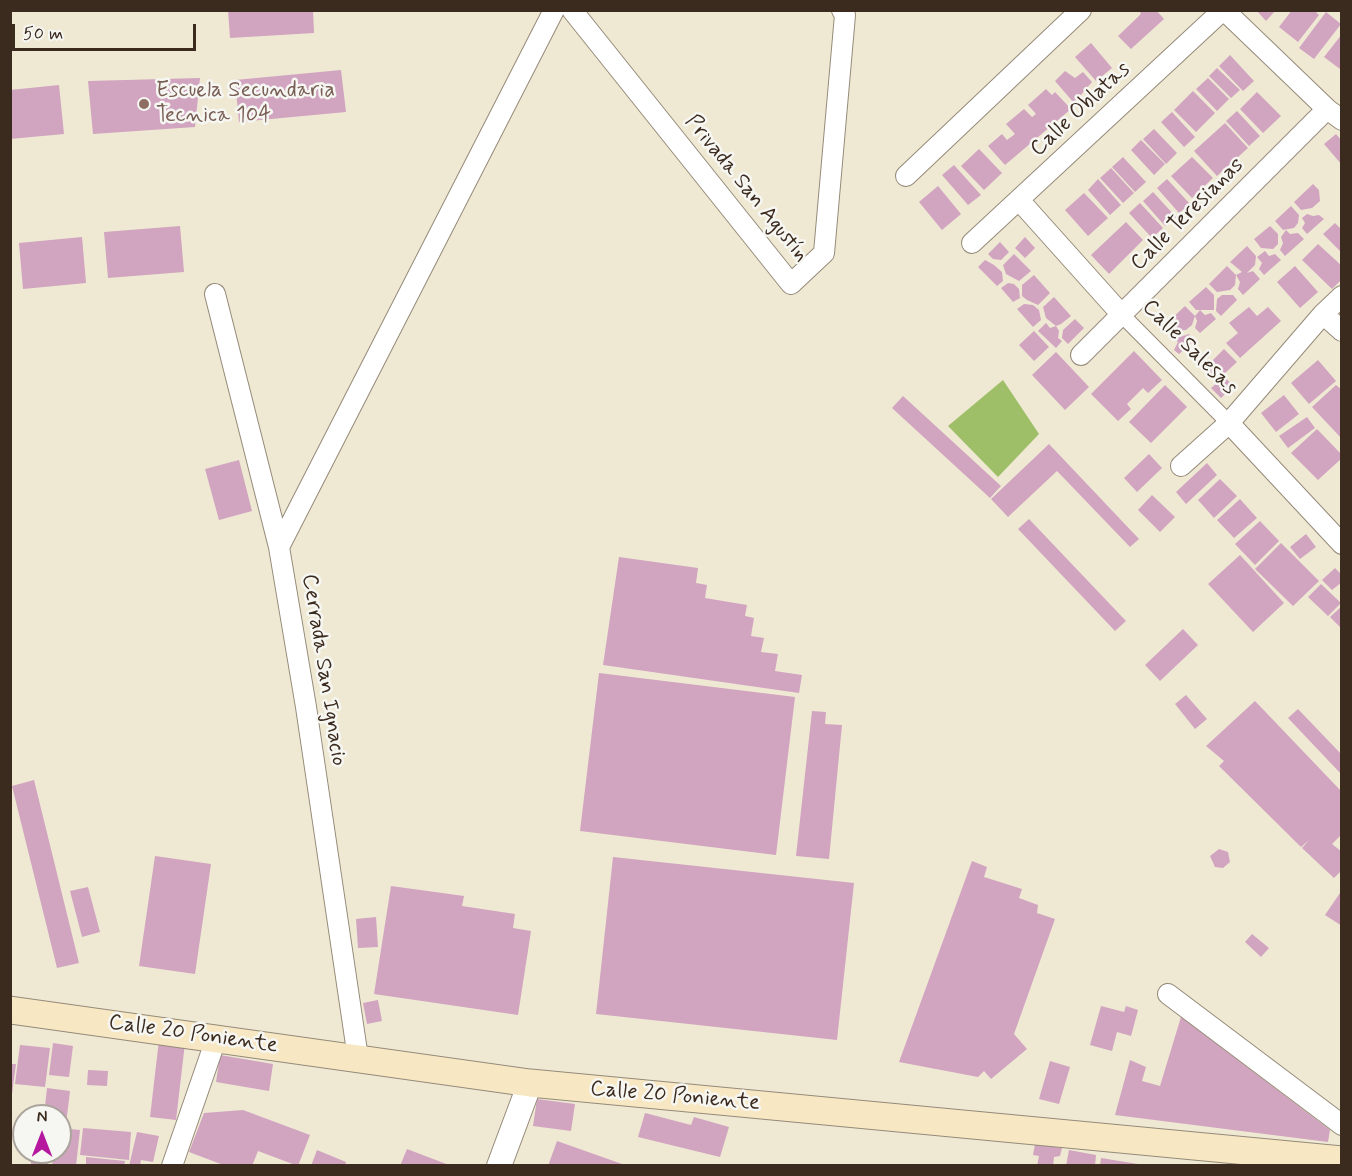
<!DOCTYPE html>
<html>
<head>
<meta charset="utf-8">
<style>
	body { margin:0 }
	#map { position:relative; width:1352px; height:1176px; overflow:hidden; background:#efe9d4; font-family:Mynerve,sans-serif }
	canvas { display:block }
	.frame { position:absolute; inset:0; border:12px solid #3b2a1e; pointer-events:none }
	.north { position:absolute; left:12px; top:1104px; width:60px; height:60px; box-sizing:border-box; background:#f6f6f2; border:2px solid #aba49d; border-radius:50%; rotate:0deg; font-size:16px; font-weight:700; line-height:24px; text-align:center; color:#3b2a1e }
	.north::after { content:''; display:block; margin:auto; width:21px; height:27px; background:#b5179e; clip-path:polygon(50% 0,100% 100%,50% 72%,0 100%) }
	.scale { position:absolute; left:12px; top:24px; width:184px; height:27px; box-sizing:border-box; border:3px solid #3b2a1e; border-top:0; padding-left:8px; font-size:18px; line-height:21px; white-space:nowrap; color:#3b2a1e; -webkit-text-stroke:4px #f6f6f2; paint-order:stroke }
</style>
</head>
<body>
<div id="map">
<canvas width="1352" height="1176"></canvas>
<div class="frame"></div>
<div class="north">N</div>
<div class="scale">50 m</div>
</div>
<script>
const ctx = document.querySelector('canvas').getContext('2d');
ctx.lineJoin = 'round';
function fillPath(path, color) { ctx.fillStyle = color; ctx.fill(path, 'evenodd'); }
const toPath = rows => new Path2D(rows.map(r => 'M' + r).join(''));
function strokePath(path, color, width, dash) { ctx.strokeStyle = color; ctx.lineWidth = width; ctx.lineCap = dash ? 'butt' : 'round'; ctx.setLineDash(dash || []); ctx.stroke(path); }
function label(font, color, halo, rows, align = 'center') {
  ctx.font = font + ' Mynerve,sans-serif'; ctx.lineWidth = 5; ctx.setLineDash([]); ctx.textBaseline = 'middle'; ctx.strokeStyle = halo; ctx.fillStyle = color; for (const [text, x, y, turn = 0] of rows) {
    ctx.save(); ctx.translate(x, y); ctx.rotate((+turn || 0) * Math.PI / 180); ctx.textAlign = isNaN(turn) ? turn : align; if (halo) ctx.strokeText(text, 0, 0); ctx.fillText(text, 0, 0); ctx.restore();
  }
}
fillPath(toPath([
	[1003,380,1039,434,998,477,948,426]
]), '#9ebf68');
fillPath(toPath([
	[228,10,313,10,314,33,230,38],
	[1142,10,1156,10,1164,19,1131,49,1118,36,1141,14,1140,13],
	[1256,10,1276,10,1266,21],
	[1292,10,1314,10,1319,15,1298,42,1279,27],
	[1326,12,1341,24,1314,59,1299,48],
	[1342,34,1342,67,1340,69,1324,57],
	[1091,43,1112,68,1096,81,1075,57],
	[1230,55,1254,81,1243,91,1219,66],
	[1217,68,1240,90,1231,98,1209,76],
	[341,70,346,112,239,122,235,80],
	[1065,71,1075,78,1083,72,1092,82,1074,103,1055,81],
	[200,78,195,127,93,134,88,81],
	[1208,78,1229,99,1217,111,1196,89],
	[59,85,64,134,10,139,10,90],
	[1046,89,1052,95,1055,92,1071,109,1005,165,988,146,1002,134,1007,140,1015,134,1006,124,1024,109,1032,117,1036,114,1028,105],
	[1193,91,1215,113,1196,132,1174,110],
	[1257,92,1281,116,1263,133,1240,109],
	[1237,111,1260,136,1249,146,1226,121],
	[1172,112,1195,137,1184,147,1161,122],
	[1225,123,1248,148,1217,176,1194,151],
	[1154,129,1177,153,1166,164,1143,139],
	[1336,134,1342,141,1342,165,1324,144],
	[1141,140,1165,164,1154,175,1131,150],
	[979,149,1002,173,984,190,961,166],
	[1123,157,1146,182,1135,192,1112,167],
	[1192,157,1213,178,1192,198,1171,176],
	[954,165,981,195,968,205,942,175],
	[1111,168,1134,193,1123,203,1100,178],
	[1098,179,1121,205,1110,215,1088,190],
	[1167,179,1190,204,1179,213,1157,188],
	[1313,184,1319,190,1320,201,1312,208,1301,210,1294,202],
	[938,186,961,214,942,230,919,202],
	[1153,192,1176,217,1165,226,1143,201],
	[1084,193,1108,218,1088,236,1065,210],
	[1140,203,1163,228,1152,238,1129,213],
	[1291,206,1299,215,1298,223,1294,228,1283,230,1275,221],
	[1307,214,1313,216,1319,215,1324,219,1307,234,1302,228,1305,223,1302,218],
	[1126,222,1143,240,1109,274,1091,255],
	[1335,223,1342,230,1342,253,1323,234],
	[180,226,184,272,108,278,104,232],
	[1270,226,1278,234,1278,244,1273,249,1261,248,1254,239],
	[1286,230,1290,234,1298,233,1304,239,1285,256,1280,250,1283,243,1281,237],
	[82,237,86,283,23,289,19,243],
	[1025,237,1035,248,1025,258,1015,248],
	[1000,242,1009,252,1001,260,993,259,988,254],
	[1318,244,1342,266,1342,279,1332,289,1302,260],
	[1247,246,1256,256,1255,265,1247,273,1253,271,1260,279,1243,295,1238,289,1240,282,1236,275,1242,272,1230,262],
	[1265,251,1269,256,1275,254,1281,260,1264,275,1259,269,1262,263,1257,257],
	[1014,254,1031,271,1019,281,1006,274,1003,265],
	[985,260,994,265,1002,272,1003,281,997,286,978,267],
	[1227,266,1236,275,1235,285,1230,290,1217,292,1209,284],
	[1295,266,1318,292,1300,308,1277,282],
	[1034,275,1050,293,1038,305,1027,300,1022,296,1022,285],
	[1008,283,1014,284,1019,289,1020,298,1013,302,1001,288],
	[1206,287,1214,295,1214,310,1196,310,1189,302],
	[1222,295,1233,295,1237,300,1221,316,1216,311,1217,299],
	[1054,297,1071,316,1061,324,1056,326,1046,318,1043,307],
	[1024,304,1033,305,1039,310,1041,320,1033,327,1017,309],
	[1185,306,1195,316,1192,325,1186,330,1175,331,1167,323],
	[1249,307,1257,316,1268,307,1281,321,1240,358,1226,343,1238,333,1229,323],
	[1200,310,1205,315,1211,313,1216,319,1200,333,1195,328,1197,321,1195,316],
	[1075,319,1084,328,1068,344,1062,338,1063,330],
	[1046,323,1050,328,1056,326,1059,331,1058,338,1062,341,1056,348,1038,331],
	[1034,331,1049,347,1034,361,1019,345],
	[1179,332,1183,336,1189,334,1195,340,1179,354,1174,350,1178,342,1173,338],
	[1224,349,1237,362,1223,375,1233,386,1221,398,1211,388,1218,382,1205,368],
	[1134,351,1162,380,1148,393,1143,388,1127,404,1131,409,1118,421,1091,394],
	[1056,352,1089,387,1065,410,1032,375],
	[1318,360,1336,381,1309,404,1291,383],
	[1165,385,1187,407,1151,443,1129,422],
	[1336,385,1342,390,1342,439,1312,407],
	[1284,395,1299,414,1276,432,1261,413],
	[903,396,1001,486,990,498,892,408],
	[1307,417,1315,428,1288,448,1279,436],
	[1317,429,1342,455,1342,458,1318,480,1291,453],
	[1049,444,1139,539,1130,547,1057,471,1008,517,991,499],
	[1149,454,1162,468,1137,492,1124,478],
	[239,460,252,511,219,520,205,469],
	[1207,463,1217,475,1186,504,1176,492],
	[1220,479,1237,496,1214,518,1198,500],
	[1152,495,1175,517,1160,532,1138,510],
	[1240,499,1257,518,1234,538,1217,520],
	[1029,519,1126,621,1115,631,1018,529],
	[1260,521,1279,541,1255,565,1235,544],
	[1306,534,1316,547,1300,559,1290,547],
	[1281,543,1319,581,1293,606,1255,569],
	[1240,555,1284,603,1253,632,1208,584],
	[619,557,698,568,696,583,707,585,705,598,747,605,745,616,754,618,751,636,764,638,761,652,778,654,775,671,802,675,799,693,603,665],
	[1335,568,1342,575,1342,582,1332,590,1322,580],
	[1321,584,1341,603,1328,616,1308,597],
	[1342,606,1342,629,1330,617],
	[1183,629,1198,645,1160,681,1145,665],
	[599,673,795,697,776,855,580,831],
	[1186,695,1207,719,1195,729,1175,704],
	[1255,701,1342,792,1342,834,1332,844,1342,852,1342,870,1334,878,1302,848,1309,840,1301,847,1219,766,1224,761,1206,746],
	[1298,709,1342,755,1342,775,1288,718],
	[812,711,826,712,825,724,842,725,829,859,796,856],
	[34,780,79,963,57,968,12,786],
	[1219,849,1228,852,1230,862,1223,868,1215,867,1210,856],
	[155,856,211,864,195,974,139,966],
	[613,857,854,883,837,1040,596,1014],
	[972,861,987,867,984,877,1022,889,1019,898,1038,905,1037,913,1055,919,1014,1034,1027,1049,991,1079,984,1071,978,1077,899,1062],
	[391,886,464,896,462,906,515,914,513,928,531,931,518,1015,374,994],
	[88,887,100,932,82,937,70,891],
	[1342,890,1342,926,1325,915],
	[376,917,378,947,358,948,356,919],
	[1252,934,1269,948,1261,957,1245,942],
	[378,1000,382,1021,367,1024,363,1003],
	[1101,1006,1124,1012,1126,1006,1138,1010,1131,1036,1117,1032,1112,1051,1090,1045],
	[1181,1017,1330,1130,1328,1142,1115,1115,1130,1060,1146,1067,1142,1081,1160,1086],
	[159,1040,185,1043,176,1120,150,1117],
	[53,1043,73,1046,69,1077,49,1075],
	[20,1045,50,1048,45,1087,15,1084],
	[220,1055,273,1064,269,1091,216,1082],
	[1050,1061,1070,1067,1059,1104,1039,1099],
	[10,1064,16,1064,12,1094,10,1094],
	[88,1070,108,1071,107,1086,87,1085],
	[47,1088,70,1091,66,1124,60,1124,60,1116,44,1116],
	[537,1099,575,1104,571,1131,533,1126],
	[243,1110,310,1135,298,1166,258,1151,252,1166,226,1166,189,1152,204,1113],
	[645,1113,691,1125,694,1117,729,1127,720,1157,638,1137],
	[60,1128,80,1130,76,1166,52,1166,54,1152,60,1152],
	[83,1128,131,1132,129,1160,80,1155],
	[137,1132,159,1136,153,1162,141,1160,140,1166,129,1166],
	[557,1141,625,1165,625,1166,548,1166],
	[1035,1144,1062,1148,1060,1156,1054,1157,1053,1166,1037,1166,1039,1156,1033,1155],
	[407,1149,449,1165,449,1166,400,1166],
	[317,1150,346,1162,345,1166,311,1166],
	[1069,1150,1096,1155,1095,1166,1066,1166],
	[31,1155,48,1155,48,1166,31,1166],
	[86,1157,125,1161,124,1166,86,1166],
	[1101,1158,1138,1164,1138,1166,1100,1166]
]), '#d1a4c0');
const pedestrian = toPath([
	[1122,315,1229,423]
]);
const minor = toPath([
	[572,10,791,284,824,253,845,15,842,10],
	[1224,10,1327,109,1342,120],
	[906,176,1081,10],
	[1019,200,1122,315],
	[972,243,1223,10],
	[215,294,279,547,306,707,358,1058],
	[1323,314,1342,331],
	[1081,355,1327,109],
	[1229,423,1342,544],
	[1181,466,1229,423,1323,314,1342,296],
	[279,547,554,10],
	[1168,994,1342,1125],
	[172,1166,216,1039]
]);
const tertiary = toPath([
	[499,1166,530,1083]
]);
const secondary = toPath([
	[10,1010,530,1083,1342,1160]
]);
strokePath(pedestrian, '#958a79', 17);
strokePath(minor, '#958a79', 22);
strokePath(tertiary, '#958a79', 26);
strokePath(secondary, '#958a79', 29);
strokePath(pedestrian, '#fff', 15);
strokePath(minor, '#fff', 20);
strokePath(tertiary, '#fff', 24);
strokePath(secondary, '#f7e8c3', 27);
for (const [x, y, r, color] of [
	[144,104,6,"#8d6e63"]
]) { const dot = new Path2D(); dot.arc(x, y, r, 0, 2 * Math.PI); ctx.fillStyle = color; ctx.fill(dot); strokePath(dot, '#f6f6f2', 2); }
label('22px', '#785e54', '#f6f6f2', [
	["Escuela Secundaria",156,91],
	["Tecnica 104",156,116]
], 'left');
label('22px', '#3b2a1e', '#f6f6f2', [
	["Calle Oblatas",1081,110,-43],
	["Privada San Agustín",746,189,51],
	["Calle Teresianas",1188,215,-45],
	["Calle Salesas",1189,348,45],
	["Cerrada San Ignacio",323,670,81],
	["Calle 20 Poniente",193,1035,8],
	["Calle 20 Poniente",675,1097,5]
]);
</script>
</body>
</html>
